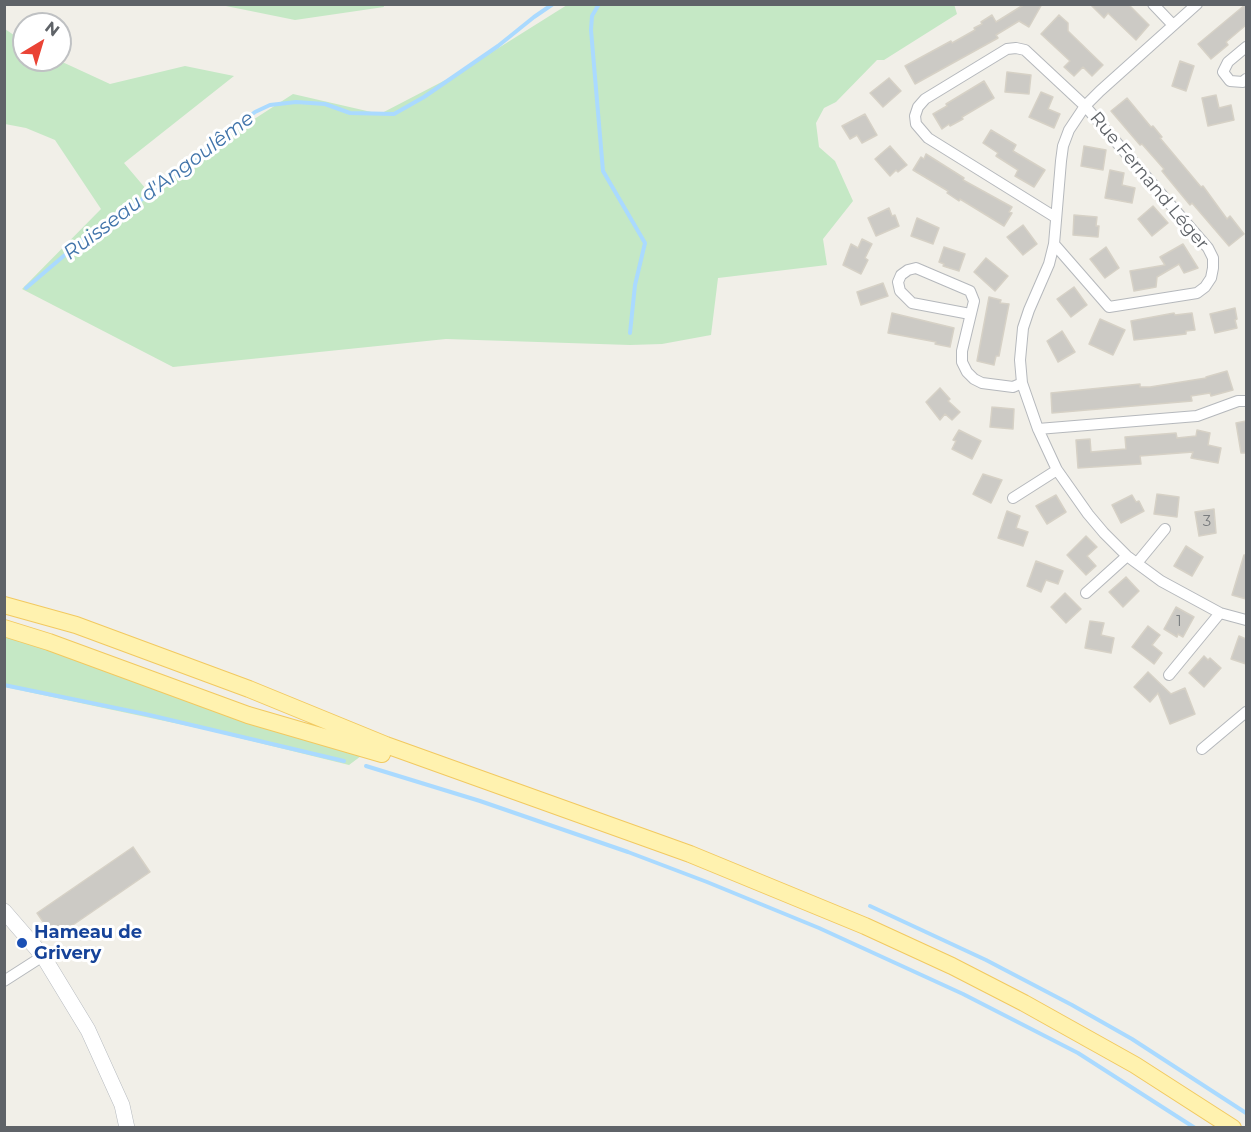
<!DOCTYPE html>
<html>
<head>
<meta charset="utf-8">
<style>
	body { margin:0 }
	#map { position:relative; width:1251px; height:1132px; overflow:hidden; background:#f1efe8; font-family:Montserrat,sans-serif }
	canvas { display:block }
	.frame { position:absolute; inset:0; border:6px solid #5f6368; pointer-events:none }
	.north { position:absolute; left:12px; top:12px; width:60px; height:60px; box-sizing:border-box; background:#fff; border:2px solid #bfc1c3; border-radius:50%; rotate:38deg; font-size:16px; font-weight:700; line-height:24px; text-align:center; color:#5f6368 }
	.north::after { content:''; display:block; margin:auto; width:21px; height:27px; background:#ea4335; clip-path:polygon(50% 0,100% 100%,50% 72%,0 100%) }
</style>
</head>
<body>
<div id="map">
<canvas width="1251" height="1132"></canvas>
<div class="frame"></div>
<div class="north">N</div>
</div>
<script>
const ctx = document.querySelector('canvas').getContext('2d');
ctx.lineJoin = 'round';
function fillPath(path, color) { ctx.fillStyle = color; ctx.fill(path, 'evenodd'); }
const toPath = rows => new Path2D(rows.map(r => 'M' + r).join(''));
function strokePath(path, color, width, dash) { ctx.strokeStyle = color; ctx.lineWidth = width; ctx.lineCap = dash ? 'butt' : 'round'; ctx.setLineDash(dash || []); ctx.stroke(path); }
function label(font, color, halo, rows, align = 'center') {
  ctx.font = font + ' Montserrat,sans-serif'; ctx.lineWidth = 6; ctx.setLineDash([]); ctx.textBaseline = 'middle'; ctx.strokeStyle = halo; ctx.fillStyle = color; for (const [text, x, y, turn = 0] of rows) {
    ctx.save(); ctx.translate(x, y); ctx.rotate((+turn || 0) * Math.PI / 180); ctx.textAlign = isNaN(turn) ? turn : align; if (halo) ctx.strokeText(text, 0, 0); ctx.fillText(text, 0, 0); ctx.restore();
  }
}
fillPath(toPath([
	[383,4,384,7,295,20,221,5],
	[954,4,957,14,884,60,877,60,836,102,824,108,816,123,819,147,835,161,853,201,823,239,827,265,718,278,711,335,662,344,630,345,446,339,173,367,22,289,101,209,55,140,26,128,5,124,5,29,24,42,24,60,58,60,110,84,185,66,234,76,124,163,146,189,293,94,380,114,457,74,567,5],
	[4,636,19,640,361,756,349,765,207,730,5,687]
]), '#c5e8c5');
strokePath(toPath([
	[599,4,592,16,591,30,603,171,645,243,635,285,630,333],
	[26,288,86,237,132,207,255,112,270,105,296,102,325,104,350,113,394,114,424,97,498,46,534,17,553,4],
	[4,685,145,714,344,761],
	[366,766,480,801,628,852,707,882,819,928,963,994,1078,1053,1195,1128],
	[870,906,986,960,1072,1005,1132,1039,1246,1113]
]), '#aadaff', 4);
const building = toPath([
	[1025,4,1042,4,1029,27,1019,21,996,35,998,38,915,84,905,66,951,41,952,43,975,30,974,28,982,24,981,22,992,15,996,22,1025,4],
	[1090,4,1128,4,1149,25,1136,40,1108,13,1104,18,1090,4],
	[1246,4,1246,25,1226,42,1228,45,1211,59,1198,44,1246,4],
	[1059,15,1068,23,1068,31,1103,65,1092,76,1083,67,1074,76,1064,67,1070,61,1041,34,1059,15],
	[1180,61,1194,66,1186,91,1172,86,1180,61],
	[1007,72,1031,75,1029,94,1005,92,1007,72],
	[889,78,901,91,883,107,870,93,889,78],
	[984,81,994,98,962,117,963,119,950,126,949,124,942,129,933,114,947,106,946,104,984,81],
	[1041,92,1053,97,1048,109,1060,114,1054,128,1029,117,1041,92],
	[1216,95,1219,108,1231,105,1234,120,1208,126,1202,98,1216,95],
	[1127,98,1151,127,1153,126,1162,137,1160,138,1201,187,1203,186,1227,219,1230,216,1244,234,1229,246,1192,203,1190,205,1162,171,1164,169,1142,144,1140,145,1111,111,1127,98],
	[865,114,877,135,862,143,857,135,850,139,842,126,865,114],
	[991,130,1016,145,1013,151,1045,170,1034,187,1015,176,1018,170,996,156,998,153,983,143,991,130],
	[890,146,907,165,898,172,896,170,890,176,875,159,890,146],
	[1084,146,1106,150,1103,170,1081,166,1084,146],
	[926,154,964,178,963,180,1012,207,1009,212,1012,213,1004,226,960,199,959,201,947,193,948,191,913,170,921,157,924,159,926,154],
	[1110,170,1124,173,1122,185,1135,188,1132,203,1105,198,1110,170],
	[1153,206,1168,223,1152,236,1138,219,1153,206],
	[889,208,892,216,895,215,899,226,876,236,868,218,889,208],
	[1074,215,1097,217,1096,226,1099,226,1098,237,1073,235,1074,215],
	[917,218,939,228,933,244,911,236,917,218],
	[1023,225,1037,244,1023,255,1007,237,1023,225],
	[862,239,872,244,865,258,868,260,861,274,843,265,851,244,858,248,862,239],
	[1183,244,1198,268,1184,273,1179,264,1157,277,1156,287,1134,291,1130,271,1165,265,1160,257,1183,244],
	[944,247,965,254,959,271,943,266,944,264,939,262,944,247],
	[1106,247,1119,268,1105,278,1090,259,1106,247],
	[986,258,1008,276,995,291,974,272,986,258],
	[883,283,888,296,861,305,857,292,883,283],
	[1074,287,1087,305,1071,317,1057,299,1074,287],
	[989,297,1001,300,1000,303,1009,304,999,356,996,356,994,365,977,361,989,297],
	[1235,308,1237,319,1235,320,1237,328,1215,333,1210,314,1235,308],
	[892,313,954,328,950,347,935,344,936,342,888,333,892,313],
	[1174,313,1175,315,1192,313,1195,330,1186,331,1186,334,1134,340,1131,321,1174,313],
	[1100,319,1125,330,1113,355,1089,344,1100,319],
	[1062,331,1075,352,1058,362,1047,341,1062,331],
	[1227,371,1233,390,1211,396,1210,393,1191,396,1192,401,1052,413,1051,393,1140,384,1140,387,1150,387,1206,378,1206,377,1227,371],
	[940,388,950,399,948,401,960,412,952,420,945,414,940,420,926,402,940,388],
	[992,407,1014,409,1013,429,990,427,992,407],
	[1246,421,1246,453,1241,453,1236,423,1246,421],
	[959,430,981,441,972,459,952,449,956,441,953,440,959,430],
	[1197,430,1210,433,1208,445,1221,448,1218,463,1191,458,1193,452,1140,456,1141,464,1078,468,1076,440,1090,439,1091,452,1113,450,1126,449,1125,437,1176,433,1177,438,1196,436,1197,430],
	[983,474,1002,480,991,503,973,494,983,474],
	[1157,494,1179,497,1177,517,1154,514,1157,494],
	[1056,495,1066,512,1047,524,1036,506,1056,495],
	[1132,495,1136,502,1139,501,1144,511,1121,523,1112,505,1132,495],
	[1214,509,1216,533,1199,536,1195,512,1214,509],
	[1007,511,1020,516,1016,528,1028,532,1023,546,998,538,1007,511],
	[1086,536,1097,547,1087,556,1096,566,1086,575,1067,555,1086,536],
	[1186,546,1203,557,1192,576,1174,566,1186,546],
	[1244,555,1246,555,1246,599,1232,595,1244,555],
	[1036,561,1063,571,1058,584,1046,580,1041,592,1027,586,1036,561],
	[1126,577,1139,591,1123,607,1109,592,1126,577],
	[1065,593,1081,609,1066,623,1051,607,1065,593],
	[1176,607,1194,617,1183,637,1178,634,1177,637,1164,629,1176,607],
	[1090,621,1104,623,1101,635,1114,638,1111,653,1085,648,1090,621],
	[1148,626,1160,635,1152,645,1162,653,1154,664,1132,647,1148,626],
	[1239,636,1246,639,1246,664,1231,659,1239,636],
	[1204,656,1208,660,1210,658,1221,668,1204,687,1189,673,1204,656],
	[1148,672,1171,694,1185,688,1195,714,1170,724,1158,693,1150,702,1134,687,1148,672],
	[133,847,150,872,54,938,37,913,133,847]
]);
fillPath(building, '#cccac5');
strokePath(building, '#d6d1c6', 1.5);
const street = toPath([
	[1153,4,1173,25],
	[1197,4,1100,91,1085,106,1069,130,1063,146,1061,161,1054,244,1049,264,1029,310,1023,328,1020,360,1022,383,1038,429,1057,470,1088,514,1104,533,1127,556,1161,581,1220,613,1246,620],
	[1246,47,1228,62,1223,72,1230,81,1243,82,1246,79],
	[1054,244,1109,307,1197,293,1205,287,1211,278,1213,268,1213,258,1208,248,1085,106,1025,50,1016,48,1007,49,925,99,918,107,915,116,916,124,928,138,1055,217],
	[970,314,912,303,900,291,898,282,901,275,908,270,916,268,970,291,974,301,962,351,962,362,967,372,974,379,982,383,1013,387,1022,383],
	[1038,429,1197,416,1238,401,1246,401],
	[1013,498,1057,470],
	[1137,563,1165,529],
	[1086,593,1127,556],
	[1169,675,1220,613],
	[1202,749,1246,712],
	[4,981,43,956]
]);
const secondary = toPath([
	[4,911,43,956,88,1030,122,1105,127,1128]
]);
const primary = toPath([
	[4,605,76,625,249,689,386,745,690,854,865,926,952,966,1024,1003,1135,1065,1233,1128],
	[4,628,49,642,248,715,382,754]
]);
strokePath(street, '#b5b8bc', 12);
strokePath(secondary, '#b6babf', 16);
strokePath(primary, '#f2c960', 18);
strokePath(street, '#fff', 10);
strokePath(secondary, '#fff', 15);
strokePath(primary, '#fff2af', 16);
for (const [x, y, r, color] of [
	[22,943,6,"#1a4fb4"]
]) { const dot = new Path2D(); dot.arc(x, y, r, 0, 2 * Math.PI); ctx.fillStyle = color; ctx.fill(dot); strokePath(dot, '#fff', 2); }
label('15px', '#7a7d7f', null, [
	["3",1207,522],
	["1",1179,622]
]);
label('18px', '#5f6368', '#fff', [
	["Rue Fernand Léger",1149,181,50]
]);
label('bold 18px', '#164399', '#fff', [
	["Hameau de",34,933],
	["Grivery",34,954]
], 'left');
label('italic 20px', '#4174aa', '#fff', [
	["Ruisseau d'Angoulême",159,186,-37]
]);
</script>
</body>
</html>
